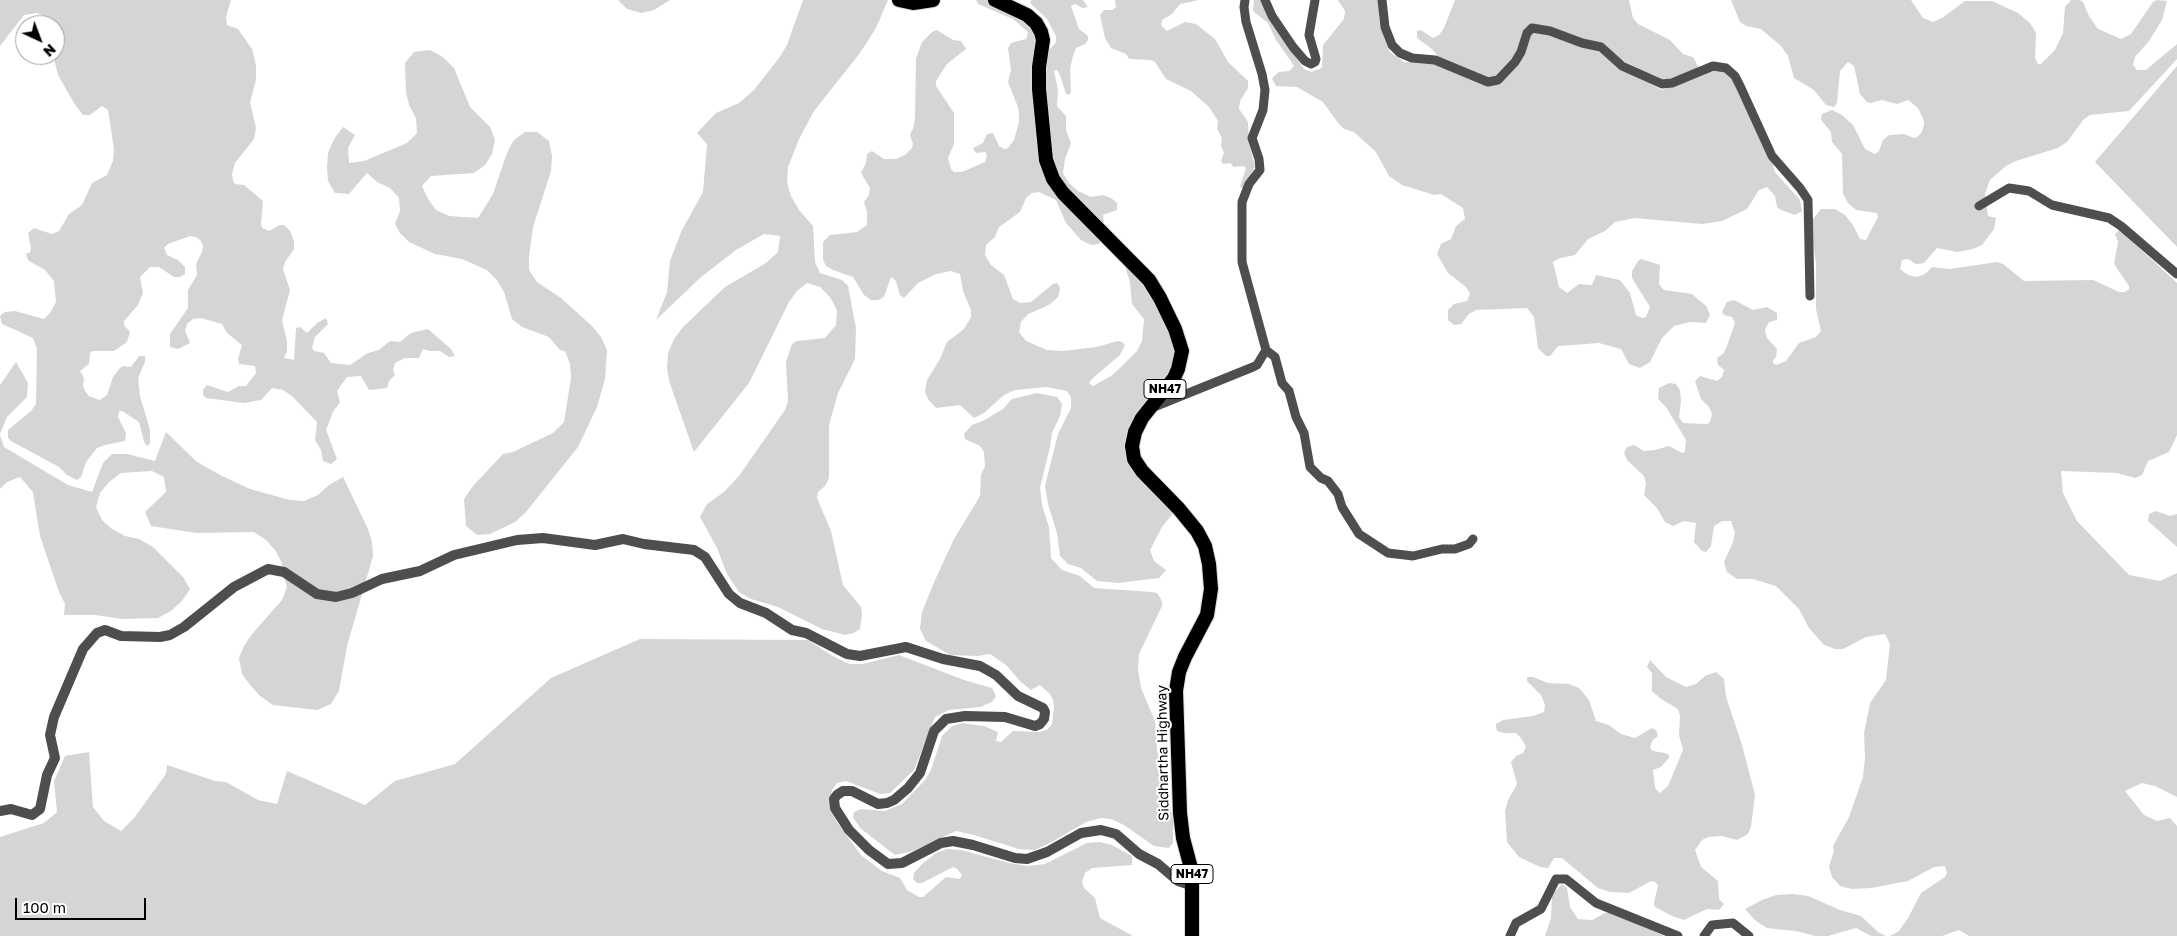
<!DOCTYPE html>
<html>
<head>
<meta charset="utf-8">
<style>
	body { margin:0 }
	#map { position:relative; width:2177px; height:936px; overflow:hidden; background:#fff; font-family:"Golos Text",sans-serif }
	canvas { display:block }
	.north { position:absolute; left:15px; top:15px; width:50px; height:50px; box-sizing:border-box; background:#fff; border:1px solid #999; border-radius:50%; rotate:137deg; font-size:14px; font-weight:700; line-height:20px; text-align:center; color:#000 }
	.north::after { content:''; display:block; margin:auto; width:18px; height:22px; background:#000; clip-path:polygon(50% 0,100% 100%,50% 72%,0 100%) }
	.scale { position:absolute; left:15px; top:898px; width:131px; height:22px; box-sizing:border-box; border:2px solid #000; border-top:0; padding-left:6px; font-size:15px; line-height:18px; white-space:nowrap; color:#000; -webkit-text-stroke:4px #fff; paint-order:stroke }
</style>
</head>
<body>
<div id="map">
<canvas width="2177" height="936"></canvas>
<div class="north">N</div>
<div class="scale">100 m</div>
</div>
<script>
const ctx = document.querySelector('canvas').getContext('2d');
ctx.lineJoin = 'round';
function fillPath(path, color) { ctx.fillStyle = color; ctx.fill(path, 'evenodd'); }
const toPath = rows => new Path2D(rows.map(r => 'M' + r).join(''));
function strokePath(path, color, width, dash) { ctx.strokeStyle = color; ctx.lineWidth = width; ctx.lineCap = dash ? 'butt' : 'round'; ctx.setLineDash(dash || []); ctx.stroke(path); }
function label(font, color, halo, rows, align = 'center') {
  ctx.font = font + ' "Golos Text",sans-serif'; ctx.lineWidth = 4; ctx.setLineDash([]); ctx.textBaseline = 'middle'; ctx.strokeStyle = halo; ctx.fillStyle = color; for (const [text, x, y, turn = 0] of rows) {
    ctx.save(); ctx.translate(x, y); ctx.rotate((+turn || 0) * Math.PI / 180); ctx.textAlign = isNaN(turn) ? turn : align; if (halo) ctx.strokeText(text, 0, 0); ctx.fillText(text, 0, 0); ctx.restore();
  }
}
fillPath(toPath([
	[0,0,231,0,226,17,227,25,238,29,252,49,256,65,256,80,250,102,256,128,254,139,235,163,232,174,233,181,235,184,244,185,263,201,261,224,262,228,269,231,280,225,284,225,290,231,294,241,294,249,285,262,283,269,290,290,282,320,287,341,287,351,284,358,294,360,296,328,300,327,307,333,317,323,326,318,328,324,315,337,312,348,314,351,324,353,331,363,350,365,368,353,379,350,390,341,400,342,411,333,428,329,451,349,455,356,449,357,440,351,429,351,423,349,419,358,405,358,395,363,393,370,395,375,389,381,387,388,369,390,361,376,347,377,337,391,340,402,333,412,326,430,337,459,331,464,323,461,321,450,315,440,317,422,293,397,283,390,272,388,261,400,244,403,206,398,203,395,203,390,207,385,228,392,239,386,246,386,256,373,255,366,239,364,238,359,242,345,227,333,222,324,201,318,193,319,187,324,185,331,190,343,178,349,170,347,170,334,188,308,188,290,197,275,196,264,202,252,203,246,201,241,196,237,190,236,168,244,164,248,167,255,178,260,185,267,185,274,180,277,174,277,159,267,150,267,140,277,143,293,138,305,124,321,124,325,130,332,127,342,114,351,93,351,90,353,89,364,80,371,84,378,83,386,85,391,89,396,100,400,107,395,113,377,119,369,123,366,131,367,139,356,145,356,145,362,138,378,140,396,150,430,150,444,147,446,144,442,139,422,122,411,119,411,118,417,126,433,125,441,105,445,97,448,86,462,81,477,77,480,67,475,59,467,11,441,8,438,8,430,31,411,36,404,37,349,33,338,2,324,0,316,5,312,15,311,44,319,50,313,56,302,54,281,45,270,29,261,27,258,26,254,30,252,31,248,28,233,34,228,52,234,59,231,69,214,82,205,92,183,107,175,113,161,114,149,108,110,102,106,90,115,83,115,74,103,58,75,53,55,55,55,55,25,50,25,47,18,37,13,24,15,0,46],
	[618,0,670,0,654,10,641,13,627,9],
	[803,0,888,0,876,28,860,53,814,111,799,139,788,167,787,183,791,196,799,210,813,226,815,262,820,273,842,280,848,286,856,328,855,359,838,393,829,425,829,478,825,486,818,492,817,498,831,531,843,585,861,607,862,614,860,629,854,633,845,635,822,629,778,607,751,599,739,592,727,574,717,548,700,517,707,504,724,492,739,476,785,410,788,401,786,362,792,344,797,341,825,338,836,325,837,310,830,297,820,287,807,283,797,291,789,302,749,383,694,452,669,381,667,367,668,353,674,339,683,327,725,287,766,263,778,252,780,236,764,234,736,250,701,277,656,320,667,292,670,261,681,232,703,192,707,144,697,133,716,113,739,103,754,90,779,58,787,45],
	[976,0,987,0,1005,5,1034,24,1035,52,1046,54,1056,42,1056,36,1047,19,1030,3,1031,0,1083,0,1088,7,1082,8,1075,4,1071,6,1079,29,1088,36,1088,40,1085,44,1076,48,1073,56,1070,69,1071,92,1069,95,1066,94,1060,75,1057,70,1054,71,1058,90,1057,106,1066,116,1066,130,1071,143,1065,159,1063,173,1069,183,1078,191,1091,197,1103,195,1111,198,1117,203,1117,210,1103,215,1105,231,1101,241,1099,244,1091,245,1081,240,1066,223,1056,200,1039,192,1032,193,1026,198,1020,212,999,227,995,237,986,245,985,255,991,265,1004,275,1013,299,1020,303,1031,302,1053,284,1057,283,1059,286,1060,289,1058,297,1049,305,1028,314,1021,322,1019,332,1026,341,1047,350,1063,351,1096,347,1118,341,1122,342,1125,345,1120,355,1094,377,1089,383,1093,386,1111,376,1120,368,1137,351,1142,341,1144,319,1132,304,1130,282,1124,264,1141,272,1176,348,1178,361,1146,407,1130,462,1138,477,1174,512,1162,527,1150,550,1154,561,1166,570,1159,578,1118,583,1097,581,1081,568,1068,564,1060,556,1057,533,1048,504,1045,486,1058,434,1071,408,1071,397,1067,391,1046,387,1015,390,1004,395,984,413,974,418,960,405,936,408,928,399,925,392,927,380,940,359,947,342,964,329,971,317,971,310,963,291,960,274,951,271,936,274,918,283,904,298,900,295,896,281,891,277,884,297,878,300,871,300,864,295,853,277,833,270,826,266,823,260,823,242,830,235,857,232,867,225,867,212,864,202,869,195,870,188,861,173,866,163,867,154,872,151,884,159,896,159,905,155,912,148,913,144,910,135,914,126,915,117,916,59,922,42,932,32,937,30,953,40,961,41,966,49,947,64,936,81,936,86,954,113,954,144,948,158,951,169,954,172,962,172,985,162,987,155,985,152,976,153,973,148,983,143,987,134,993,133,999,146,1004,149,1008,148,1014,140,1019,122,1019,114,1018,107,1008,82,1011,70,1008,48,1011,43,1026,39,1028,32,1013,19,978,4],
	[1115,0,1199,0,1180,4,1172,14,1162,20,1161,25,1167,31,1185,22,1196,24,1215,39,1228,62,1248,81,1248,88,1240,101,1239,109,1248,122,1249,143,1255,167,1243,188,1240,187,1246,168,1243,166,1234,167,1230,163,1223,164,1221,161,1224,153,1221,146,1222,138,1217,129,1218,121,1209,107,1191,91,1166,79,1155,62,1151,60,1129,59,1126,54,1111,48,1105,38,1100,15,1104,10,1112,10,1116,7],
	[1254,0,1263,0,1268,18,1304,69,1311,72,1322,68,1323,45,1344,19,1345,11,1338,0,1379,0,1379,17,1385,41,1390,52,1404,62,1425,63,1438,59,1437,55,1432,49,1417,38,1417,31,1421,30,1433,38,1439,35,1444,28,1455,0,1629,0,1633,18,1638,24,1670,40,1683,54,1693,57,1699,68,1664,81,1617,58,1614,65,1662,90,1715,69,1725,71,1737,83,1772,162,1775,172,1800,200,1802,211,1795,215,1781,210,1777,207,1775,196,1767,187,1759,190,1747,209,1722,221,1702,224,1635,218,1615,222,1605,231,1588,239,1575,255,1560,258,1553,262,1559,287,1567,293,1579,284,1592,285,1596,275,1620,280,1630,293,1636,315,1642,318,1646,317,1650,307,1632,278,1632,271,1638,261,1641,259,1660,265,1659,284,1664,290,1692,294,1706,306,1710,315,1706,323,1690,322,1674,326,1662,338,1650,362,1640,368,1629,364,1621,349,1599,343,1558,346,1550,356,1546,356,1538,348,1534,317,1527,308,1476,310,1469,314,1461,324,1454,325,1448,320,1448,310,1454,304,1467,301,1470,294,1466,287,1448,273,1437,254,1441,244,1451,239,1456,226,1465,219,1463,208,1441,194,1434,195,1402,185,1389,176,1376,152,1354,132,1344,129,1338,123,1323,102,1297,87,1276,86,1272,79,1274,76,1279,72,1289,71,1294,66,1276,40,1268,23,1253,11],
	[1731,0,1911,0,1923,18,1933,22,1942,18,1965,1,1992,1,2018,13,2030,23,2036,33,2035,58,2038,64,2041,64,2055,50,2063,33,2065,7,2071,0,2080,0,2083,2,2089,16,2098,29,2121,39,2131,34,2153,2,2157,0,2167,1,2162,20,2149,41,2135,57,2133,65,2137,70,2146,70,2177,44,2177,59,2129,111,2090,115,2083,120,2067,142,2058,148,2016,161,2006,166,1990,180,1985,194,1988,216,1996,218,1994,229,1982,245,1973,249,1957,252,1937,248,1924,263,1916,264,1908,259,1902,260,1900,269,1908,275,1917,277,1925,274,1932,267,1950,269,1997,262,2003,264,2024,281,2093,280,2119,292,2125,292,2129,289,2129,286,2114,264,2118,242,2115,234,2120,230,2177,283,2177,435,2169,452,2148,461,2142,475,2135,478,2117,473,2061,471,2063,493,2077,521,2129,575,2160,581,2177,573,2177,797,2155,786,2142,783,2125,791,2144,815,2157,821,2170,818,2177,826,2177,936,1969,936,1959,930,1942,936,1890,936,1899,931,1908,918,1921,893,1945,877,1947,873,1945,866,1934,867,1908,881,1871,888,1852,889,1840,886,1832,877,1829,866,1834,851,1833,846,1849,817,1863,777,1865,757,1864,733,1870,703,1886,680,1890,644,1885,634,1866,637,1843,649,1835,649,1824,645,1809,628,1799,609,1776,586,1753,579,1737,579,1727,572,1724,562,1733,542,1735,533,1731,521,1722,521,1714,526,1711,546,1706,552,1702,551,1694,542,1696,523,1684,521,1673,526,1665,522,1657,508,1644,495,1646,484,1644,476,1627,460,1624,453,1627,447,1634,445,1644,451,1655,450,1669,446,1682,453,1685,452,1686,440,1666,407,1658,399,1659,388,1669,383,1676,384,1680,390,1681,401,1679,417,1683,423,1707,424,1710,422,1712,414,1709,407,1701,399,1695,381,1700,376,1717,381,1722,377,1724,370,1718,365,1717,358,1723,354,1727,346,1735,323,1732,317,1724,315,1722,312,1727,302,1734,300,1753,310,1767,307,1777,313,1777,320,1769,322,1765,330,1767,338,1777,349,1776,357,1773,360,1773,363,1776,365,1786,361,1799,343,1816,337,1821,331,1816,309,1816,263,1810,223,1821,209,1835,209,1845,215,1853,225,1860,239,1866,240,1878,217,1877,213,1856,210,1848,203,1843,194,1842,154,1832,142,1831,132,1821,120,1822,114,1832,110,1842,115,1853,125,1865,149,1875,154,1879,151,1883,140,1889,135,1904,134,1914,138,1917,137,1922,132,1924,124,1924,121,1918,108,1908,100,1897,104,1882,100,1871,103,1867,102,1860,94,1854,66,1848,62,1840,71,1837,103,1834,107,1826,105,1814,90,1794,78,1788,56,1781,46,1761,29,1746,26,1740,22],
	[430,50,443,57,454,68,470,107,490,127,495,140,492,154,485,165,474,173,431,176,422,186,428,199,436,210,449,216,478,218,493,194,507,153,514,140,525,132,537,132,549,141,552,156,551,171,533,227,529,256,529,270,537,282,561,298,592,326,601,337,607,350,605,379,597,407,578,447,526,512,515,522,490,534,477,535,466,526,464,499,473,486,503,454,513,452,553,433,564,422,571,378,570,364,565,351,560,350,549,337,522,327,512,319,504,292,497,280,487,270,462,259,435,254,409,242,400,233,395,224,400,211,399,198,390,188,377,182,367,173,349,194,335,193,328,181,327,167,328,153,334,139,343,127,355,135,348,148,349,163,364,161,407,143,417,133,416,118,409,105,406,92,405,63,414,52],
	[2177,66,2177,247,2095,162],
	[16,362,28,383,27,397,7,417,0,434,0,385],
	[1037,393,1057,397,1062,404,1060,416,1052,433,1050,447,1040,488,1042,505,1049,527,1051,558,1062,570,1080,576,1094,588,1152,592,1157,593,1162,601,1162,606,1139,654,1138,669,1141,688,1155,721,1157,750,1173,819,1173,843,1169,848,1154,846,1124,825,1111,819,1101,818,1086,822,1052,842,1034,850,1019,849,974,835,956,831,913,851,895,855,860,828,853,817,854,812,861,809,885,811,902,804,925,780,931,770,942,736,952,726,962,723,984,726,998,732,996,741,1001,742,1013,731,1039,732,1047,730,1052,724,1054,708,1053,700,1050,694,1040,685,1031,690,1021,682,1006,665,990,654,978,656,950,655,926,641,920,629,922,612,935,580,954,539,980,496,981,475,985,466,984,452,980,446,965,439,964,434,972,425,983,421,1003,409,1012,399],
	[166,432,197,462,222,476,250,489,290,500,304,501,318,495,329,485,343,477,368,529,372,542,373,556,347,646,339,691,331,704,317,710,273,705,260,696,251,686,242,674,239,658,244,646,252,634,282,600,287,587,283,574,282,563,275,550,266,540,254,532,196,533,151,526,145,512,166,492,164,477,152,471,121,473,109,482,100,493,96,507,102,520,112,529,125,536,139,539,153,547,183,577,190,589,182,601,171,611,158,618,123,619,95,615,64,615,65,604,59,592,40,536,33,492,20,477,7,482,0,489,0,435,4,447,68,485,92,492,103,463,112,454,127,454,155,461],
	[2156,511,2170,516,2177,514,2177,547,2148,521,2149,514],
	[640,639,808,640,831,655,849,664,863,664,899,655,964,680,992,688,996,696,992,702,980,707,949,710,935,717,914,770,890,793,880,794,846,781,837,783,832,790,830,799,831,809,837,822,861,855,882,871,900,878,907,890,919,897,923,897,946,877,960,879,962,875,957,869,953,867,922,883,917,883,913,879,914,873,922,864,936,853,947,849,961,850,1009,863,1028,866,1045,864,1087,843,1100,842,1112,845,1132,856,1132,865,1092,868,1085,873,1082,882,1084,888,1095,898,1100,918,1133,936,0,936,0,837,44,823,57,812,54,781,65,756,89,752,93,807,104,821,121,831,134,818,166,774,167,765,215,781,226,782,258,800,277,804,287,771,365,805,395,781,455,764,551,678],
	[1650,660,1666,677,1686,687,1696,684,1705,676,1716,672,1724,679,1726,697,1742,745,1755,795,1751,827,1748,834,1737,840,1722,836,1709,837,1702,840,1695,850,1701,867,1718,881,1719,899,1724,904,1719,910,1707,909,1684,920,1672,916,1655,907,1654,903,1658,885,1655,882,1651,881,1629,893,1610,892,1598,888,1562,858,1554,858,1548,868,1540,867,1519,857,1507,842,1505,811,1508,800,1517,784,1511,762,1516,756,1523,753,1526,747,1522,739,1516,733,1504,733,1497,731,1496,727,1496,724,1503,720,1533,716,1544,712,1545,705,1541,695,1527,681,1527,677,1533,677,1548,683,1569,684,1579,688,1589,700,1596,721,1609,725,1621,734,1635,738,1652,728,1656,730,1658,736,1652,741,1650,748,1653,751,1665,753,1669,755,1669,758,1661,767,1653,770,1655,788,1660,793,1668,786,1683,750,1679,735,1680,716,1678,709,1661,699,1652,691,1652,673,1647,667],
	[1562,884,1567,888,1570,907,1578,919,1592,920,1605,913,1610,912,1664,936,1545,936,1551,918,1552,895],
	[1793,894,1808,896,1840,910,1861,916,1878,932,1886,936,1871,936,1856,928,1828,936,1815,936,1796,931,1775,929,1767,928,1756,921,1745,909,1762,900,1776,895]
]), '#d5d5d5');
const trunk = toPath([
	[899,0,913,3,933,0],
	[995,0,1027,15,1036,23,1041,32,1043,40,1039,67,1039,89,1046,160,1053,179,1063,193,1149,280,1160,298,1175,329,1182,351,1178,369,1174,378,1142,418,1135,432,1132,446,1134,459,1142,471,1179,509,1197,531,1205,546,1209,564,1211,589,1207,615,1185,657,1179,672,1176,691,1180,813,1183,838,1192,872,1192,936]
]);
strokePath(trunk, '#dbdbdb', 16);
strokePath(toPath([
	[1245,0,1244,7,1246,22,1262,74,1265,90,1263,110,1252,138,1259,159,1260,170,1249,184,1242,202,1242,262,1266,350,1275,357,1282,383,1289,391,1296,417,1304,433,1310,467,1321,478,1328,481,1338,494,1342,507,1359,534,1388,553,1413,556,1442,549,1455,549,1469,544,1473,539],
	[1265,0,1272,16,1293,47,1305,61,1311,64,1315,62,1316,59,1309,35,1315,0],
	[1382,0,1385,27,1392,45,1400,53,1412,58,1435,60,1488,82,1498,80,1515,62,1521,52,1527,33,1532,28,1550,31,1582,43,1601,47,1622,66,1662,84,1672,83,1713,66,1726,68,1735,76,1741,88,1772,156,1800,188,1808,200,1810,296],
	[1979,206,2009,188,2029,191,2052,205,2109,218,2121,226,2177,274],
	[1150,407,1154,407,1253,367,1257,365,1266,350],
	[1510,936,1516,923,1541,909,1556,879,1566,879,1596,903,1678,936],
	[1704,936,1712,925,1733,923,1749,936]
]), '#4e4e4e', 9);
strokePath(toPath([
	[0,811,11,809,32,815,40,809,47,775,55,758,50,735,54,717,83,649,97,633,105,630,121,636,160,637,170,635,184,627,234,587,268,569,284,572,317,594,336,597,352,593,382,579,420,571,454,555,517,540,543,538,595,545,623,539,644,544,694,550,705,557,729,594,740,603,766,613,792,630,806,633,847,654,860,656,906,647,943,659,980,666,996,675,1018,696,1043,708,1045,712,1044,719,1040,724,1035,726,1005,717,965,716,946,719,934,731,920,773,908,788,894,800,887,803,878,804,852,791,843,791,837,795,834,799,835,808,849,830,869,850,888,864,902,863,941,843,953,841,973,845,1015,858,1027,859,1047,852,1081,833,1101,830,1116,834,1139,854,1158,864,1178,881,1193,886]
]), '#4e4e4e', 10);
strokePath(trunk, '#000', 14);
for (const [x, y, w] of [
	[1165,389,42],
	[1192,874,42]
]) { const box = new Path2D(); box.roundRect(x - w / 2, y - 9.5, w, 19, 4); ctx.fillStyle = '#fff'; ctx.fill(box); strokePath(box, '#000', 1); }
label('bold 12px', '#000', null, [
	["NH47",1165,389],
	["NH47",1192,874]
]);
label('14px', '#000', '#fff', [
	["Siddhartha Highway",1163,753,-91]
]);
</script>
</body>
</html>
